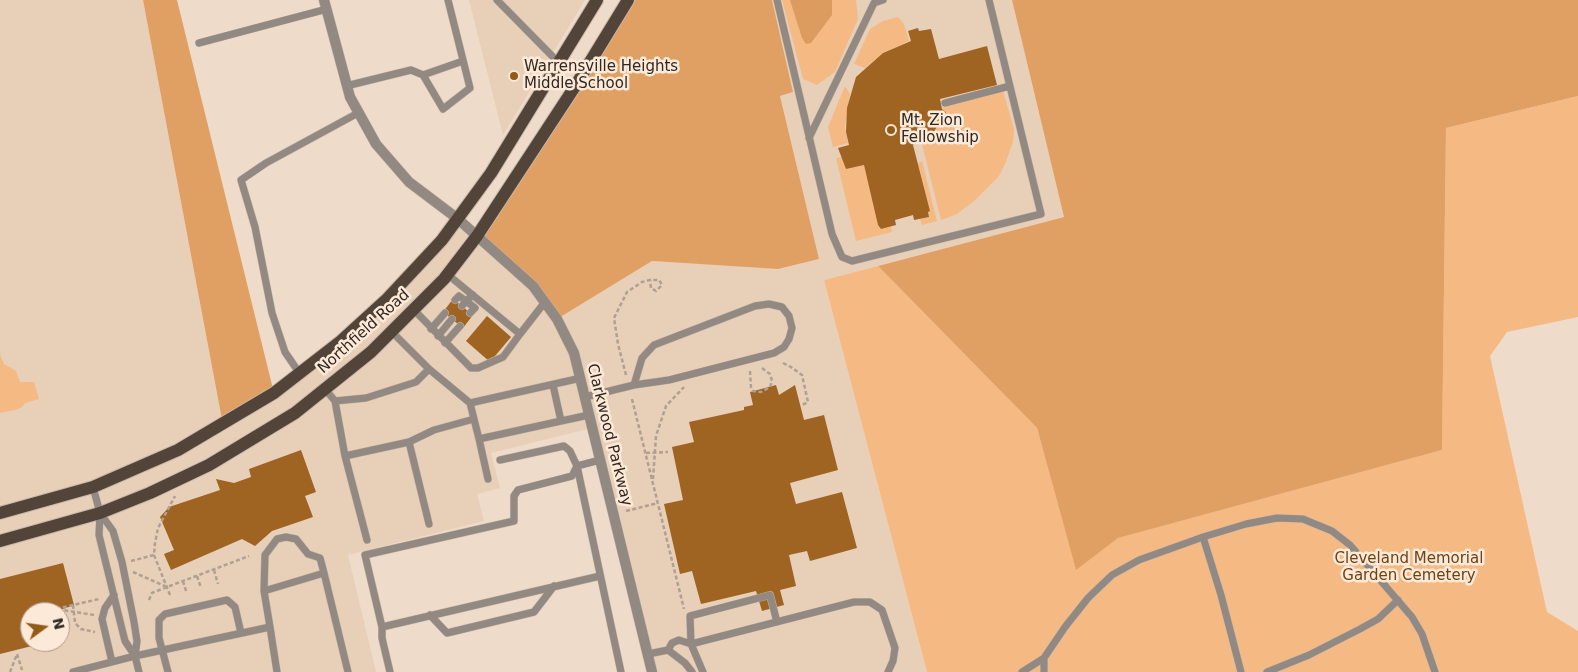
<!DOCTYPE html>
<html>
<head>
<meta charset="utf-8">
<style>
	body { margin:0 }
	#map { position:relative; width:1578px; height:672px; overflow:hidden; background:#efdbca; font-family:"DejaVu Sans",sans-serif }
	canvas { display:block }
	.north { position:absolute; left:20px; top:602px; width:50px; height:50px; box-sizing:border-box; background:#fde9d7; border:1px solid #ab9b8e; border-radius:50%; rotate:76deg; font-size:14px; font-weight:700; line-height:20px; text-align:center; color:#2f2721 }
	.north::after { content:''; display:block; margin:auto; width:18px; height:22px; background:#945a18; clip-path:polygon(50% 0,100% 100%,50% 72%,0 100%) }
</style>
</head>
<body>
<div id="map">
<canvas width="1578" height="672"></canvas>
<div class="north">N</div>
</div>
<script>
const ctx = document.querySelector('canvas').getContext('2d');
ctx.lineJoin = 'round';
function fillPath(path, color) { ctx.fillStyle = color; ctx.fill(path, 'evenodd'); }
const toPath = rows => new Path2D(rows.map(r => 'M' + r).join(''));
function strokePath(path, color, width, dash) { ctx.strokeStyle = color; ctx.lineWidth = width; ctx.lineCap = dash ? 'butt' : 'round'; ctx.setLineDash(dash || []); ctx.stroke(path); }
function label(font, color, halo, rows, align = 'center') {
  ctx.font = font + ' "DejaVu Sans",sans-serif'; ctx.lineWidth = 5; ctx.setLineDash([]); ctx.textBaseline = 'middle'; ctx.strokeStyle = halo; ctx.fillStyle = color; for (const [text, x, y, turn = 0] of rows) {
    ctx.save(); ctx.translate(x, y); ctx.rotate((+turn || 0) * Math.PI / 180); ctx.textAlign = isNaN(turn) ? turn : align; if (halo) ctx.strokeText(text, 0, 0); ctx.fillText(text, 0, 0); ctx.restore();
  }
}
fillPath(toPath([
	[0,0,143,0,223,425,320,359,458,219,512,266,557,319,652,261,778,269,819,259,780,96,793,92,772,0,1012,0,1064,217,824,280,927,672,652,672,592,428,491,453,500,488,477,494,484,521,348,555,376,672,0,672],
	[30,612,60,612,60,642,30,642],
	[469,0,585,0,503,135]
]), '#e8cfb8');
fillPath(toPath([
	[782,0,856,0,858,19,835,72,817,85,803,79],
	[898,17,904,24,909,41,883,53,865,68,854,64,870,29,883,21],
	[845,86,850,94,845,127,848,143,833,147,828,127],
	[1003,91,1014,129,1013,142,1005,164,999,176,974,201,957,214,941,220,922,144,927,143,946,112,942,107],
	[1578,96,1578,317,1507,332,1490,356,1547,612,1578,631,1578,672,927,672,824,280,878,266,1037,428,1076,569,1117,538,1442,450,1446,128],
	[843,157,846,169,864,165,882,229,891,226,892,232,856,241,836,158],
	[922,161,937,221,922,225,920,219,929,217,928,212,930,211,918,163],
	[0,355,4,364,16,371,20,382,34,382,39,399,25,403,22,407,15,410,0,413]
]), '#f5ba84');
fillPath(toPath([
	[143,0,177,0,274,393,223,425],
	[628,0,772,0,793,92,780,96,819,259,778,269,652,261,557,319,545,302,477,237],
	[1012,0,1578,0,1578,96,1446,128,1442,450,1118,538,1076,570,1037,428,878,266,1064,217]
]), '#e1a063');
fillPath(toPath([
	[790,0,832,0,832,15,811,43,806,44,802,38]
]), '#dd9c5f');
fillPath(toPath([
	[918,28,919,31,931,29,939,59,987,46,997,85,940,99,942,109,946,112,927,143,922,141,913,145,930,211,928,212,929,217,914,220,913,215,895,220,896,225,881,229,878,225,864,165,846,169,838,148,849,145,846,132,847,108,856,77,883,53,911,41,908,31],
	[453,299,473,315,463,328,443,312],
	[487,316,511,337,490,362,466,341],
	[776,385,779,395,795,385,804,420,824,415,838,470,790,483,796,504,842,492,857,548,810,561,807,551,789,555,796,586,780,590,784,605,762,611,756,591,701,604,692,571,680,574,664,504,683,500,672,447,694,442,689,422,744,410,744,407,753,405,750,392],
	[301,450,316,492,305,496,313,517,272,531,255,546,242,539,171,570,164,554,174,550,160,517,169,507,220,490,216,479,234,483,251,477,249,469],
	[63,563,74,605,55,612,30,612,30,642,44,643,0,654,0,579]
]), '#9f6322');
const service = toPath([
	[497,0,559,63],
	[777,0,832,234,842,257,852,261,1041,214,989,0],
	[199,43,327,9],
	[423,75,463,61],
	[346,86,411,70,423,75,443,109,470,88,448,0],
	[945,103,1010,86],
	[809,138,874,3,883,0],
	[447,274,520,334,545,302],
	[455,300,459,296,466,301,473,295],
	[462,306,466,301,475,308,470,313],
	[414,310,471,368,478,368,503,357,520,334],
	[431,329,445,313],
	[392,332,429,369,470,403,581,378],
	[438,336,452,319],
	[445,343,460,326],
	[300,374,285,352,272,313,255,227,241,180,266,163,358,113],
	[553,385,561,421,589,415],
	[325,389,335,401,366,398,416,382,429,369],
	[585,397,634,385,669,380,774,353,784,347,789,339,792,328,789,316,782,307,769,304,755,306,654,345,642,358,634,385],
	[335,401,345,456,367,540],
	[470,403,479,439,561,421],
	[479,439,488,479],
	[345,456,409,442],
	[600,460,577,466,621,672],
	[93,487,100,513,99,535,121,625,125,641,135,656],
	[100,513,113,531,122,562,134,622,137,641,135,656,139,672],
	[429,524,409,442,434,430,474,419],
	[1203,537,1221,595,1241,672],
	[264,591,265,555,277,539,286,537,296,539,308,554,320,558,324,573],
	[430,615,447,633,534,612,554,586],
	[777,622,770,595,690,616,691,644,854,602,870,602,882,610,895,648,893,661,888,672],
	[270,627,277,672],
	[382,627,600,576],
	[668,650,672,643,679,640,691,644,703,672],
	[648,654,668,650,685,663,692,672],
	[112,662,102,619,105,608,114,595],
	[73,672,135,656,270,627,264,591,324,573,348,672],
	[168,672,159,638,159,620,165,614,227,600,235,607,241,633],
	[390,672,382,638,382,627,365,555,514,521,514,496,518,490,572,476,577,466,570,451,564,446,500,460],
	[1022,672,1044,658],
	[1044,672,1044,658,1065,627,1088,598,1112,575,1139,560,1203,537,1246,524,1277,518,1303,519,1332,531,1350,545,1412,617,1422,634,1435,672],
	[1267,672,1309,655,1360,629,1378,619,1398,600]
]);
const tertiary = toPath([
	[324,0,350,97,376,144,409,182,458,219,533,286,557,319,574,353,652,672]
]);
const primary = toPath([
	[0,513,93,487,178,450,274,393,341,341,386,300,442,240,491,173,597,0],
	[0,541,100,513,150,493,209,465,295,413,371,352,444,279,477,236,576,85,628,0]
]);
strokePath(service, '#c9b7a8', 8);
strokePath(tertiary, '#c9b7a8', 11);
strokePath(primary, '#c9b7a8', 14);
strokePath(toPath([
	[783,363,791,367,802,375,808,402,802,405],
	[750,371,751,387,753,391,761,392,770,387,772,381,770,374,762,368],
	[626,375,618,344,614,318,627,292,642,282,650,280,659,280,662,285,656,291,651,288,650,280],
	[632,399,684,609],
	[646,453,668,452],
	[653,479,656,436,666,406,684,387],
	[626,511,658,503],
	[131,561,154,555],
	[214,570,218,584],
	[133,572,167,587],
	[197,576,201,588],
	[183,581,186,591],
	[170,595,154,555,155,543,158,528,175,496],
	[149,600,152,593,167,587,249,556],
	[73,605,75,623,81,629,95,632],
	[94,615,56,609,99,599],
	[10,672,17,654,22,670]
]), '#b0a093', 2.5, [4, 2.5]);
strokePath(service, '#918982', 7);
strokePath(tertiary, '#918982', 10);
strokePath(primary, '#524438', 12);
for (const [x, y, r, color] of [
	[514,76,5,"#945a18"],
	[891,130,5,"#945a18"]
]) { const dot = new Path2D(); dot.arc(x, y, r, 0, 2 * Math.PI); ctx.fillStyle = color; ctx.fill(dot); strokePath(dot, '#fde9d7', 2); }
label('15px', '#2f2721', '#fde9d7', [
	["Warrensville Heights",524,67],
	["Middle School",524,84],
	["Mt. Zion",901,121],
	["Fellowship",901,138]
], 'left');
label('15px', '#2f2721', '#fde9d7', [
	["Northfield Road",364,332,-42],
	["Clarkwood Parkway",609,435,76]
]);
label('15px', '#6d4214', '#fde9d7', [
	["Cleveland Memorial",1409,559],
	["Garden Cemetery",1409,576]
]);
</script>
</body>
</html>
